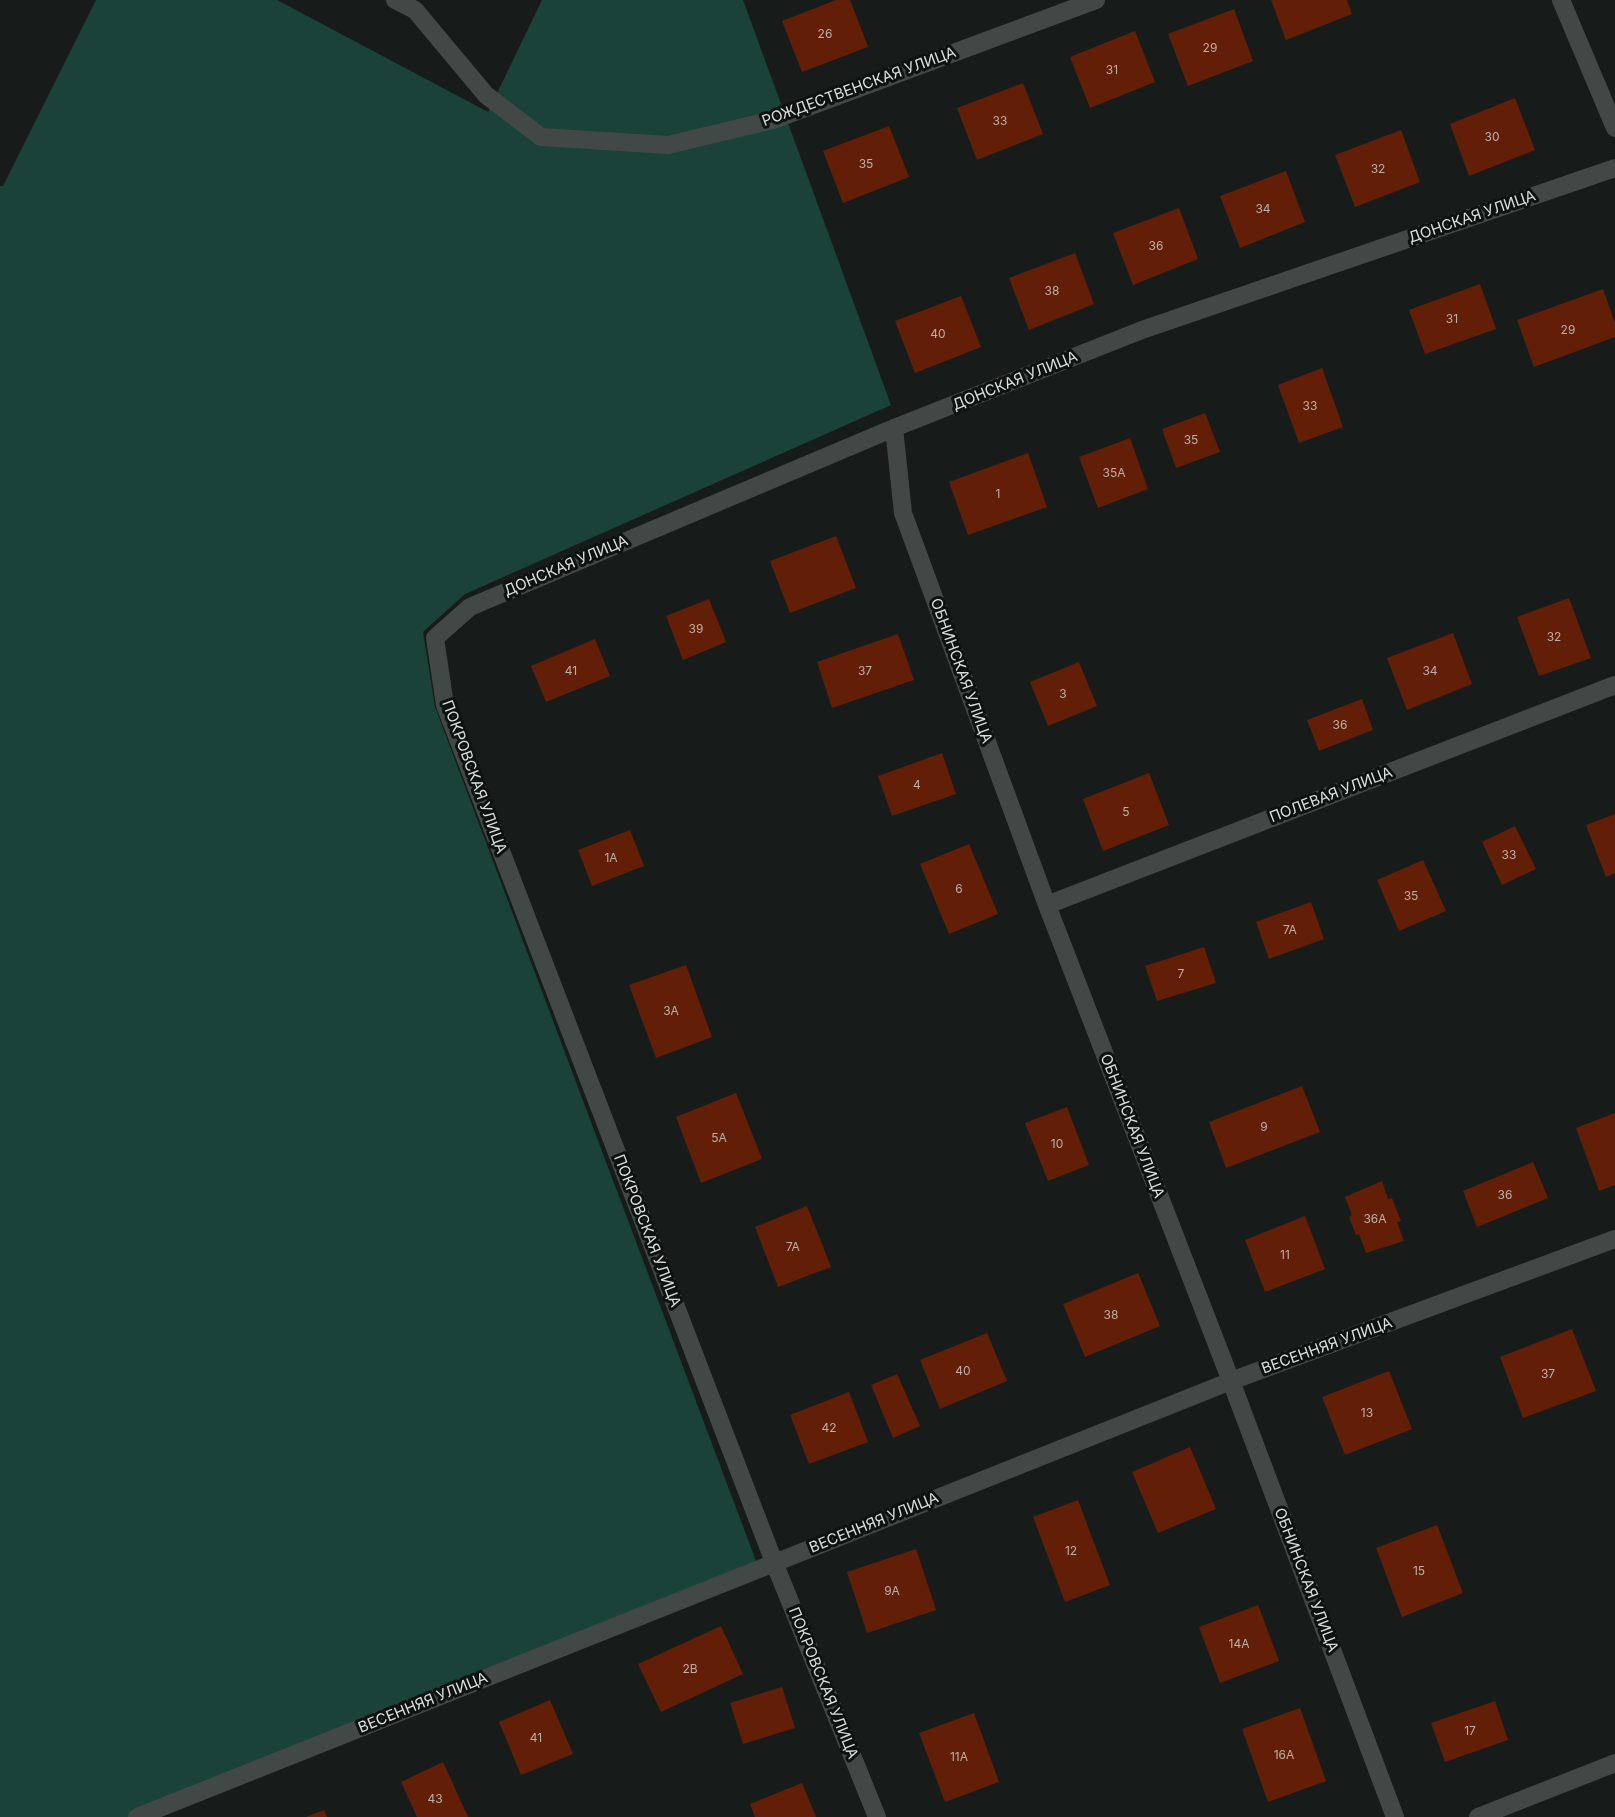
<!DOCTYPE html>
<html>
<head>
<meta charset="utf-8">
<style>
	body { margin:0 }
	canvas { display:block; background:#171c1b }
</style>
</head>
<body>
<canvas width="1615" height="1817"></canvas>
<script>
const ctx = document.querySelector('canvas').getContext('2d');
ctx.lineJoin = 'round';
function fillPath(path, color) { ctx.fillStyle = color; ctx.fill(path, 'evenodd'); }
const toPath = rows => new Path2D(rows.map(r => 'M' + r).join(''));
function strokePath(path, color, width, dash) { ctx.strokeStyle = color; ctx.lineWidth = width; ctx.lineCap = dash ? 'butt' : 'round'; ctx.setLineDash(dash || []); ctx.stroke(path); }
function label(font, color, halo, rows, align = 'center') {
  ctx.font = font + ' Inter,sans-serif'; ctx.lineWidth = 6; ctx.setLineDash([]); ctx.textBaseline = 'middle'; ctx.strokeStyle = halo; ctx.fillStyle = color; for (const [text, x, y, turn = 0] of rows) {
    ctx.save(); ctx.translate(x, y); ctx.rotate((+turn || 0) * Math.PI / 180); ctx.textAlign = isNaN(turn) ? turn : align; if (halo) ctx.strokeText(text, 0, 0); ctx.fillText(text, 0, 0); ctx.restore();
  }
}
fillPath(toPath([
	[96,0,277,0,488,112,542,0,743,0,891,405,465,594,423,632,435,707,759,1569,142,1817,0,1817,0,186,3,186]
]), '#1b4239');
fillPath(toPath([
	[836,0,850,0,868,47,802,72,782,21],
	[1271,0,1347,0,1352,14,1286,40],
	[1234,9,1253,61,1188,86,1168,34],
	[1135,31,1155,82,1090,108,1070,57],
	[1023,83,1043,134,977,160,957,108],
	[1515,98,1535,150,1469,176,1450,124],
	[889,126,909,177,843,203,823,151],
	[1401,130,1420,182,1355,207,1335,155],
	[1286,171,1305,222,1240,248,1220,196],
	[1179,208,1198,259,1133,285,1113,233],
	[1075,253,1094,304,1029,330,1009,278],
	[1480,284,1496,329,1425,354,1409,310],
	[1603,289,1615,323,1615,337,1534,367,1517,320],
	[961,296,981,347,915,373,895,321],
	[1322,368,1343,427,1299,443,1278,385],
	[1205,413,1220,452,1176,468,1162,429],
	[1130,438,1148,489,1098,508,1079,457],
	[1028,453,1047,507,968,535,949,482],
	[836,536,856,588,790,613,770,561],
	[1569,598,1591,658,1539,676,1517,617],
	[709,599,726,642,683,660,666,616],
	[1453,633,1472,684,1407,710,1387,658],
	[898,634,914,680,832,708,817,662],
	[595,639,610,676,546,702,531,666],
	[1079,662,1097,706,1048,726,1030,682],
	[1362,699,1373,730,1319,751,1307,720],
	[942,753,956,794,892,816,878,776],
	[1149,773,1169,825,1103,851,1083,799],
	[1615,814,1615,873,1606,877,1586,825],
	[1515,826,1536,869,1502,885,1482,842],
	[630,830,644,866,592,886,578,850],
	[969,844,998,914,949,934,920,864],
	[1423,860,1446,911,1399,931,1377,880],
	[1311,902,1324,939,1269,959,1256,922],
	[1204,947,1216,983,1157,1001,1145,966],
	[686,965,712,1037,656,1058,629,985],
	[1302,1086,1320,1132,1226,1168,1209,1122],
	[736,1093,762,1159,701,1183,676,1117],
	[1067,1107,1089,1165,1048,1181,1025,1123],
	[1615,1113,1615,1185,1599,1191,1576,1128],
	[1533,1162,1548,1198,1477,1227,1463,1191],
	[1382,1181,1388,1199,1392,1198,1401,1221,1397,1222,1404,1241,1366,1253,1359,1234,1356,1235,1349,1217,1352,1215,1345,1197],
	[807,1206,831,1267,778,1287,755,1227],
	[1305,1216,1325,1269,1265,1292,1245,1240],
	[1138,1273,1160,1326,1085,1357,1063,1304],
	[1572,1329,1596,1391,1523,1418,1500,1357],
	[987,1333,1007,1381,940,1409,920,1360],
	[1389,1371,1412,1429,1345,1455,1322,1397],
	[897,1374,920,1426,893,1438,871,1385],
	[849,1392,868,1442,809,1464,790,1415],
	[1190,1447,1216,1509,1158,1533,1132,1472],
	[1078,1500,1110,1585,1065,1602,1033,1517],
	[1437,1525,1463,1593,1402,1617,1376,1548],
	[916,1549,936,1610,867,1633,847,1572],
	[1258,1605,1279,1661,1220,1683,1199,1627],
	[721,1626,743,1674,661,1712,638,1664],
	[782,1687,795,1728,743,1744,730,1703],
	[550,1700,573,1754,521,1775,499,1722],
	[1495,1701,1508,1740,1445,1762,1431,1723],
	[1300,1708,1326,1781,1268,1802,1242,1729],
	[974,1713,999,1782,945,1802,919,1733],
	[443,1762,468,1817,417,1817,401,1782],
	[802,1783,816,1817,755,1817,750,1804],
	[324,1810,327,1817,306,1817]
]), '#621e06');
strokePath(toPath([
	[395,0,415,10,486,95,541,137,668,145,773,120,1096,0],
	[1561,0,1615,128],
	[894,428,903,513,1047,905,1231,1381,1395,1817],
	[1047,905,1615,685],
	[137,1817,1231,1381,1615,1239],
	[877,1817,774,1562,445,705,435,638,470,607,894,428,1142,330,1615,168],
	[1478,1817,1615,1763]
]), '#424846', 18);
label('12px', '#bdafa8', null, [
	["26",825,34],
	["29",1210,48],
	["31",1112,70],
	["33",1000,121],
	["30",1492,137],
	["35",866,164],
	["32",1378,169],
	["34",1263,209],
	["36",1156,246],
	["38",1052,291],
	["31",1452,319],
	["29",1568,330],
	["40",938,334],
	["33",1310,406],
	["35",1191,440],
	["35А",1114,473],
	["1",998,494],
	["39",696,629],
	["32",1554,637],
	["41",571,671],
	["37",865,671],
	["34",1430,671],
	["3",1063,694],
	["36",1340,725],
	["4",917,785],
	["5",1126,812],
	["33",1509,855],
	["1А",611,858],
	["6",959,889],
	["35",1411,896],
	["7А",1290,930],
	["7",1181,974],
	["3А",671,1011],
	["9",1264,1127],
	["5А",719,1138],
	["10",1057,1144],
	["36",1505,1195],
	["36А",1375,1219],
	["7А",793,1247],
	["11",1285,1255],
	["38",1111,1315],
	["40",963,1371],
	["37",1548,1374],
	["13",1367,1413],
	["42",829,1428],
	["12",1071,1551],
	["15",1419,1571],
	["9А",892,1591],
	["14А",1239,1644],
	["2В",690,1669],
	["17",1470,1731],
	["41",536,1738],
	["16А",1284,1755],
	["11А",959,1757],
	["43",435,1799]
]);
label('15px', '#dbdfde', '#0e1312', [
	["РОЖДЕСТВЕНСКАЯ УЛИЦА",859,87,-20],
	["ДОНСКАЯ УЛИЦА",1472,217,-19],
	["ДОНСКАЯ УЛИЦА",1015,381,-22],
	["ДОНСКАЯ УЛИЦА",566,566,-23],
	["ОБНИНСКАЯ УЛИЦА",961,671,70],
	["ПОКРОВСКАЯ УЛИЦА",474,777,70],
	["ПОЛЕВАЯ УЛИЦА",1331,795,-21],
	["ОБНИНСКАЯ УЛИЦА",1132,1126,69],
	["ПОКРОВСКАЯ УЛИЦА",647,1231,69],
	["ВЕСЕННЯЯ УЛИЦА",1327,1346,-20],
	["ВЕСЕННЯЯ УЛИЦА",874,1523,-22],
	["ОБНИНСКАЯ УЛИЦА",1306,1580,69],
	["ПОКРОВСКАЯ УЛИЦА",823,1683,68],
	["ВЕСЕННЯЯ УЛИЦА",423,1703,-22]
]);
</script>
</body>
</html>
